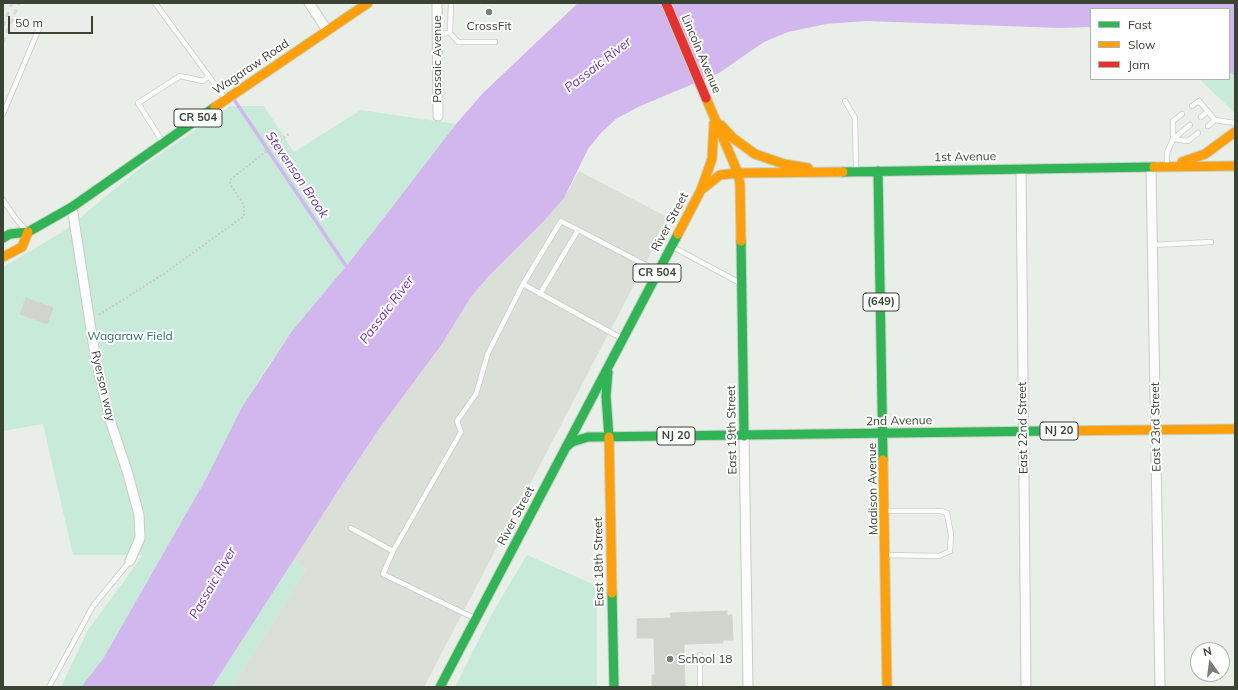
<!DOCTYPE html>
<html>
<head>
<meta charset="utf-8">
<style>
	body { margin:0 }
	#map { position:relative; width:1238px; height:690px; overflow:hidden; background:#e9eee8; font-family:Mulish,sans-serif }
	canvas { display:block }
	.frame { position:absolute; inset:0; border:4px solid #394434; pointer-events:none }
	.legend { position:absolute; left:1090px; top:8px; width:140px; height:72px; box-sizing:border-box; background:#fff; border:1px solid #b0b4ae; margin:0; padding:5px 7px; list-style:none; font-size:12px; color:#394434 }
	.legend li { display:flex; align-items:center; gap:8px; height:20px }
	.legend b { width:20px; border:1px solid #b0b4ae }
	.north { position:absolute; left:1190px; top:642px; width:40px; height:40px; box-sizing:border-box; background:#fff; border:1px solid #b0b4ae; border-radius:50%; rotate:346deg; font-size:11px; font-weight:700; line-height:16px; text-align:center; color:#394434 }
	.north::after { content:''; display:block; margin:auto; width:14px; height:18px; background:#778073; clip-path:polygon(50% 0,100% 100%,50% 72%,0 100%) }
	.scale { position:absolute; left:8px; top:16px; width:85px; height:18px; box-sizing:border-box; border:2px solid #394434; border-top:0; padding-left:5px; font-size:12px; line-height:14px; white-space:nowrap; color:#394434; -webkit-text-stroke:3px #fff; paint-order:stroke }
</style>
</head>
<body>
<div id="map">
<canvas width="1238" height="690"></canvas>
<div class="frame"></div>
<ul class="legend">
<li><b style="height:5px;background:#30b455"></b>Fast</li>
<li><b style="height:5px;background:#ff9f0a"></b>Slow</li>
<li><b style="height:5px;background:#e5322d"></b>Jam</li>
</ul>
<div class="north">N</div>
<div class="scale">50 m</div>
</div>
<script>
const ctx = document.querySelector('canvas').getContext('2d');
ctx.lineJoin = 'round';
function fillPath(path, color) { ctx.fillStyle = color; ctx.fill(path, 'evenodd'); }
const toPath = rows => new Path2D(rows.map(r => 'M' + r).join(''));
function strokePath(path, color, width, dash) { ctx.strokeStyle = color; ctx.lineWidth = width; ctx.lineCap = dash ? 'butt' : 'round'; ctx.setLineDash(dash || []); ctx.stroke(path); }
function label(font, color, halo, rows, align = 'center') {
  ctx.font = font + ' Mulish,sans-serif'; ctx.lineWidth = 4; ctx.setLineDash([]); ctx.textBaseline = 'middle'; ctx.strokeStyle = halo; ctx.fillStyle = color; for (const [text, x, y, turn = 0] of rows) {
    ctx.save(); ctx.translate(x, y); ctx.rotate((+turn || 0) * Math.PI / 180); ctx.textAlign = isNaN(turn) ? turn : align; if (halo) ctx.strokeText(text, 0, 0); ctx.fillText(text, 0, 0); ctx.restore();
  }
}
fillPath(toPath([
	[579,171,669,218,424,687,232,687,306,569,293,559,343,483,379,429,442,344,471,297,488,277,544,221,564,198]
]), '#dae0d7');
fillPath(toPath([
	[1229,72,1235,77,1235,113,1199,79,1229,79],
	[230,106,264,106,294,152,361,110,456,124,352,259,292,331,268,366,242,407,206,479,109,652,81,687,61,687,88,630,143,555,73,555,43,424,3,431,3,267,64,231,139,169],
	[527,555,597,586,597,687,455,687,493,612],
	[293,559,306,569,232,687,212,687]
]), '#c8ead9');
fillPath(toPath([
	[578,3,1235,3,1235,76,1229,72,1229,9,1091,9,1091,27,1060,28,866,21,826,24,788,32,764,42,719,73,638,107,616,119,601,133,588,149,564,198,544,221,488,277,471,297,442,344,379,429,343,483,212,687,81,687,103,659,206,479,242,407,292,331,352,259,456,124,484,92]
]), '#d2b7ee');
strokePath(toPath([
	[233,98,346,266]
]), '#d2b7ee', 3.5);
const building = toPath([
	[26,298,53,308,47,324,20,314,26,298],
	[727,611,727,615,732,615,733,640,723,640,723,643,684,644,685,687,652,687,652,675,655,675,654,638,637,638,637,619,671,618,670,613,727,611]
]);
fillPath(building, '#cfd5cd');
strokePath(building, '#d0d6ce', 1);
const lane = toPath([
	[155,3,225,98],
	[450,33,458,42,495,42],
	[438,34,450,33,451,3],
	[845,101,855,118,856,169],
	[1192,106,1199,101,1215,120,1235,123],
	[3,114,40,26],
	[1201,117,1208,111],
	[1208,126,1215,120],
	[1173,139,1188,141,1198,133],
	[1173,139,1190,125],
	[162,141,138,103,180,76,203,81,209,76],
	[1167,164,1167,153,1173,139,1173,121,1182,114],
	[3,200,16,219,26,230],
	[1152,245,1211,242],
	[673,247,740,283],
	[523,284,561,221,657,271],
	[540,294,578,230],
	[885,511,941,511,947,513,951,535,950,551,939,556,887,555],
	[351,528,393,551,461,432,457,421,476,394,488,353,523,284,621,338],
	[393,551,383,574,474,618],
	[700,655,700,687],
	[49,687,93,606,130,561]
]);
const street = toPath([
	[309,3,327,30],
	[437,3,438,116],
	[1151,167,1160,687],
	[1021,169,1026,687],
	[72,207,95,355,110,420,128,474,139,515,140,538,130,561],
	[744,436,748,687]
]);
const fast = toPath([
	[878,171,883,460],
	[843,172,1154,167],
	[3,238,10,234,28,232,72,207,215,107],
	[741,241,744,436],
	[608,372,606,396,609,437],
	[566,447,572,442,588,437,1048,431],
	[612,593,614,687],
	[440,687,678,234]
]);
const slow = toPath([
	[706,98,738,173,740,184,741,241],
	[215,107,368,3],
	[721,125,733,138,755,154,784,164,808,168],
	[1182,162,1205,154,1235,132],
	[1154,167,1235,166],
	[701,190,712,159,714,123],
	[678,234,701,190,720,175,738,173,843,172],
	[3,257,22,247,28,232],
	[1048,431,1235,429],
	[609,437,612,593],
	[883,460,887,687]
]);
const jam = toPath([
	[666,3,706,98]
]);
strokePath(lane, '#c7ccc5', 6);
strokePath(street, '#c7ccc5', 11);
strokePath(fast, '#c4d1c2', 11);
strokePath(slow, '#c4d1c2', 11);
strokePath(jam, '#c4d1c2', 11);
strokePath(toPath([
	[99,315,165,273,244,216,244,205,230,184,231,179,290,133]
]), '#c8cdc6', 2, [2, 2]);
strokePath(lane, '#fcfcfc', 4.5);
strokePath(street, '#fcfcfc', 9);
strokePath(fast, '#30b455', 9);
strokePath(slow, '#ff9f0a', 9);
strokePath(jam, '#e5322d', 9);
strokePath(toPath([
	[3,26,12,3],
	[3,42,19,3]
]), '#d7d8d7', 3, [5, 5]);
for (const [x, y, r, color] of [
	[489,12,4,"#778073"],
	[670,659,4,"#778073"]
]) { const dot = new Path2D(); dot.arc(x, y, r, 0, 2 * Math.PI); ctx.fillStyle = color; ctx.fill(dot); strokePath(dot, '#fff', 1.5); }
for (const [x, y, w] of [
	[198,118,48],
	[657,273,48],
	[881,302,36],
	[1059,431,38],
	[676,436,38]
]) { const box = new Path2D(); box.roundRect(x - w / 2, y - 9, w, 18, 3); ctx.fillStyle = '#fff'; ctx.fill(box); strokePath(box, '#394434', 1); }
label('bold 11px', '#394434', null, [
	["CR 504",198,118],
	["CR 504",657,273],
	["(649)",881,302],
	["NJ 20",1059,431],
	["NJ 20",676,436]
]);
label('12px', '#394434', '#fff', [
	["CrossFit",489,26],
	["School 18",678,659,"left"]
]);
label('12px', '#394434', '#fff', [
	["Lincoln Avenue",701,54,67],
	["Passaic Avenue",437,59,-90],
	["Wagaraw Road",251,67,-34],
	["1st Avenue",965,157,-1],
	["River Street",670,222,-62],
	["Ryerson way",103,386,77],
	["2nd Avenue",899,421,-1],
	["East 23rd Street",1156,427,-91],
	["East 22nd Street",1023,428,-91],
	["East 19th Street",732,430,-91],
	["Madison Avenue",873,489,-91],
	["River Street",516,516,-62],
	["East 18th Street",599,562,-91]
]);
label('12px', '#287660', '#fff', [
	["Wagaraw Field",130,336]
]);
label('italic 13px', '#712eaf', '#fff', [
	["Passaic River",598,65,-38],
	["Stevenson Brook",297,175,56],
	["Passaic River",387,310,-53],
	["Passaic River",213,583,-60]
]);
</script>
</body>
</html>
